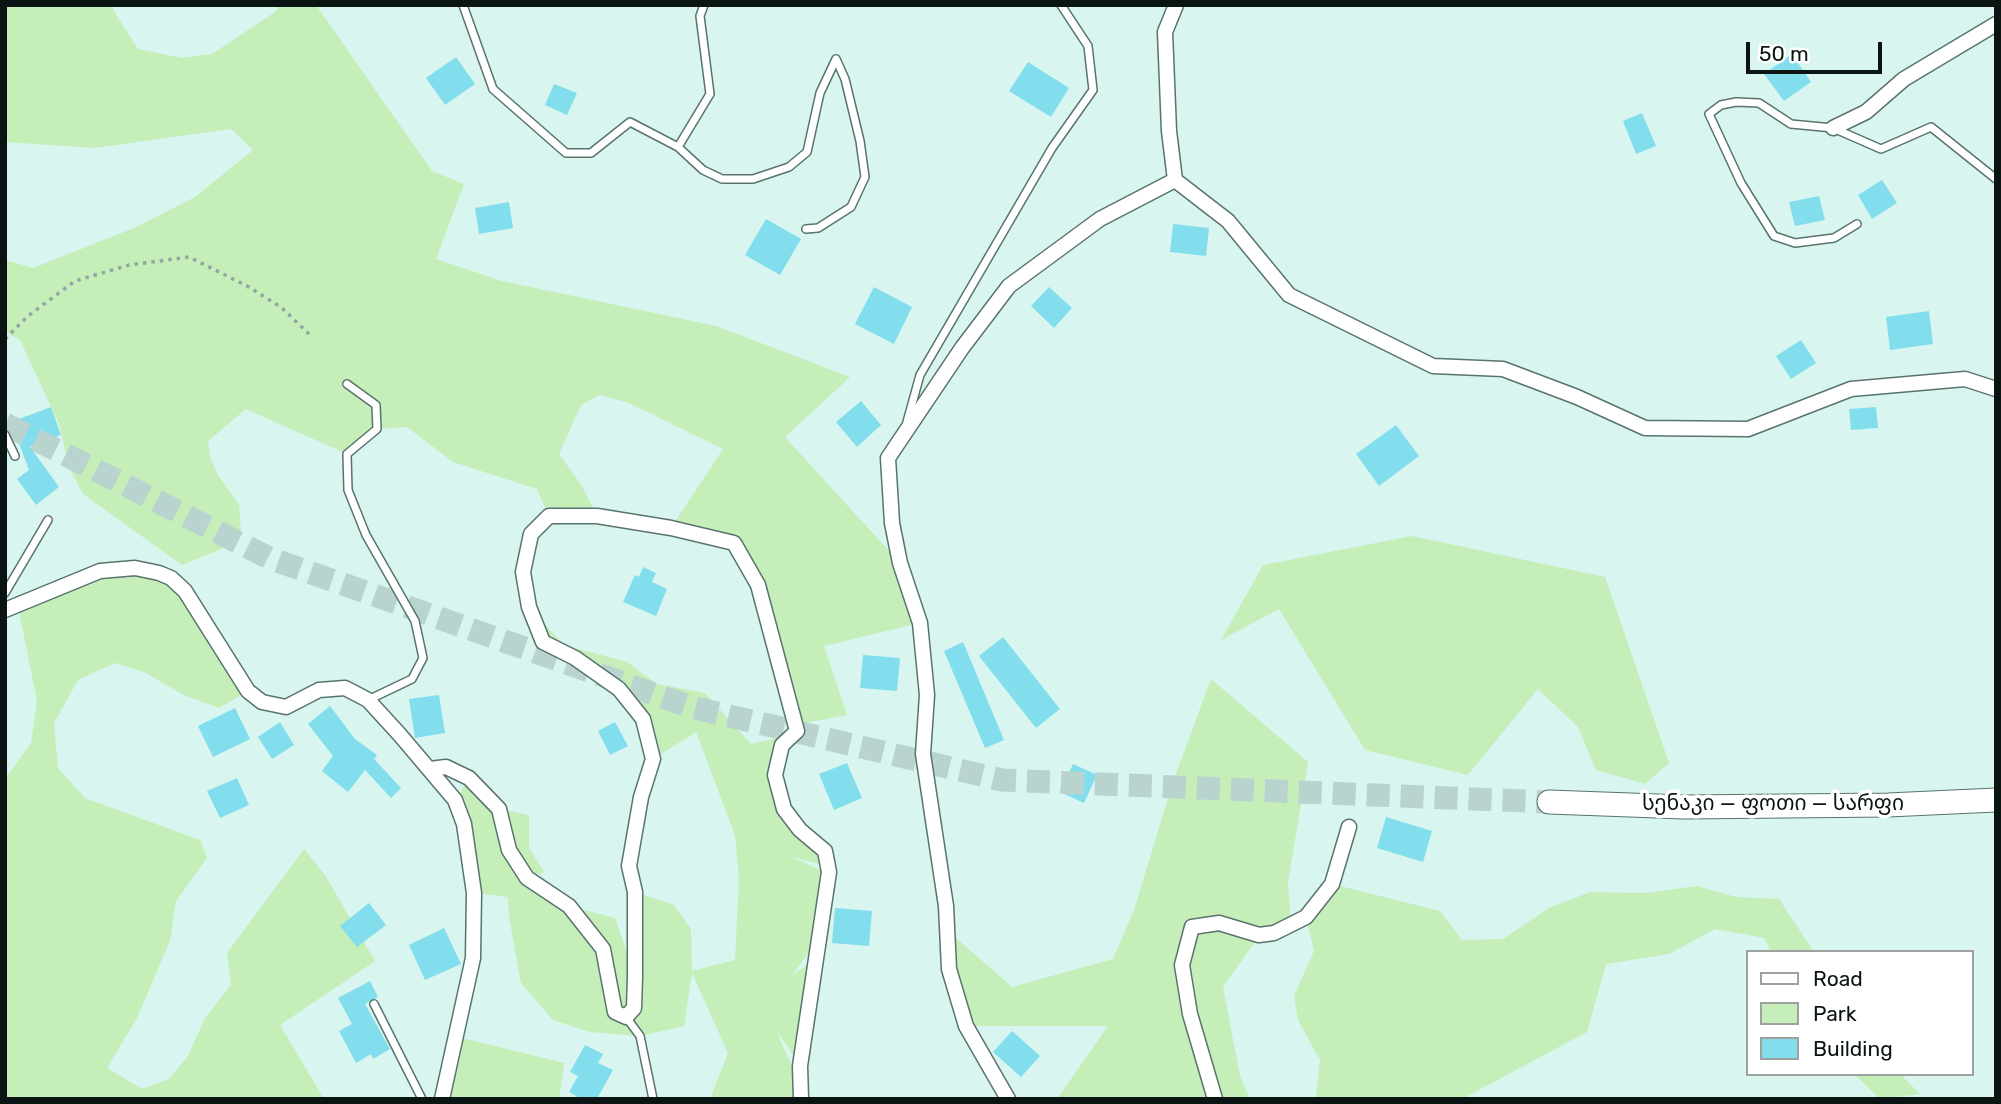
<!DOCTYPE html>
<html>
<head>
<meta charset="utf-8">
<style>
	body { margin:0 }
	#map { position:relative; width:2001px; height:1104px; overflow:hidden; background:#d8f5f0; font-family:Rubik,sans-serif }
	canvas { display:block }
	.frame { position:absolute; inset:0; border:7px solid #0a1412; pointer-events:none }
	.legend { position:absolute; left:1746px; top:950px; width:228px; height:126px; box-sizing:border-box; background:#fff; border:2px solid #9da1a0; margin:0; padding:9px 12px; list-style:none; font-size:21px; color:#0a1412 }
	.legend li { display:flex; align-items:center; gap:14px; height:35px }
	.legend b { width:35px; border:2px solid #9da1a0 }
	.scale { position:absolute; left:1746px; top:42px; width:136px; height:32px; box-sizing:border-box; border:4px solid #0a1412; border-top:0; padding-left:9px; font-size:21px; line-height:24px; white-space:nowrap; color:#0a1412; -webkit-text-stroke:5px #fff; paint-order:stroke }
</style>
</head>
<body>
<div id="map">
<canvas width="2001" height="1104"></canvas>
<div class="frame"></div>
<ul class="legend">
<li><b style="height:9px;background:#fff"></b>Road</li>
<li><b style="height:19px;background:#c6eeb9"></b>Park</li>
<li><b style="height:19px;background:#82deec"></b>Building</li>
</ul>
<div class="scale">50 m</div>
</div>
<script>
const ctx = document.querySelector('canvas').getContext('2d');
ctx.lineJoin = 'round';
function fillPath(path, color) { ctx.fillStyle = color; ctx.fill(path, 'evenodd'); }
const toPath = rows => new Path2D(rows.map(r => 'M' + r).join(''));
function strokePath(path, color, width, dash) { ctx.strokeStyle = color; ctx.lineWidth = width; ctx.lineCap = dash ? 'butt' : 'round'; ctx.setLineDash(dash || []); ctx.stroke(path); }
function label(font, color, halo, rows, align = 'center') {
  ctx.font = font + ' Rubik,"Noto Sans Georgian",sans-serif'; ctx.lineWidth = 7; ctx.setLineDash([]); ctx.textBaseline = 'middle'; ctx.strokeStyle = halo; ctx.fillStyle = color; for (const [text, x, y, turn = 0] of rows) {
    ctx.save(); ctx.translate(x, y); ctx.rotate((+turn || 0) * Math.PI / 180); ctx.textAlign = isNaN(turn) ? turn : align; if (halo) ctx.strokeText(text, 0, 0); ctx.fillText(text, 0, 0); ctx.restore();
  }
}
fillPath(toPath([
	[5,5,114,5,113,10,138,49,182,58,212,54,278,10,275,5,316,5,432,171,464,184,436,259,502,281,716,326,850,377,785,437,900,563,920,623,824,646,847,715,800,724,758,585,735,543,671,528,723,449,629,403,600,395,581,405,559,454,582,486,597,516,549,516,537,489,453,462,407,427,377,429,347,454,246,409,208,441,211,460,218,475,239,505,241,532,221,549,182,565,83,494,69,467,59,424,20,340,5,332,5,260,33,268,134,228,195,197,253,150,231,129,94,148,5,142],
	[1412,536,1605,577,1669,763,1645,784,1596,770,1578,727,1538,689,1468,775,1365,750,1279,609,1221,640,1263,565],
	[100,571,171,578,248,691,219,708,184,695,144,672,115,663,78,680,54,723,58,768,85,798,200,840,207,858,176,901,170,941,137,1018,107,1068,142,1089,169,1079,188,1056,205,1018,231,985,227,953,304,849,325,875,375,961,280,1025,324,1099,5,1099,5,779,31,743,37,701,18,606],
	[529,607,564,645,627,662,657,684,705,693,751,744,783,737,779,745,782,810,823,852,824,865,789,856,825,872,813,948,790,977,810,963,796,1059,776,1030,793,1069,795,1099,710,1099,728,1053,692,973,684,1026,640,1036,590,1032,553,1020,521,983,509,917,508,897,475,893,456,800,469,778,499,809,529,815,529,848,544,872,528,878,569,906,615,918,635,975,635,892,674,905,691,929,692,971,735,960,739,877,735,835,696,732,653,759,643,719,619,689,543,642],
	[1211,679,1308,762,1288,881,1291,925,1259,936,1223,987,1240,1076,1250,1099,1057,1099,1108,1026,966,1026,947,930,1012,987,1113,959,1134,910,1173,782],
	[1332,884,1440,911,1462,940,1503,939,1549,908,1590,892,1645,893,1697,886,1736,897,1779,899,1814,952,1771,952,1764,938,1715,929,1669,954,1606,964,1587,1032,1462,1099,1316,1099,1320,1060,1298,1020,1294,996,1314,951,1306,917],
	[458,1037,564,1063,559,1099,445,1099],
	[1854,1074,1900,1074,1920,1094,1880,1099]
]), '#c6eeb9');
fillPath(toPath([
	[1792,54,1811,82,1784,101,1764,74],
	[456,57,475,84,445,105,426,78],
	[1028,62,1069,88,1051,117,1009,91],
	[554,84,577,93,567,115,545,105],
	[1642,113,1656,146,1636,154,1623,121],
	[1882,180,1897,203,1872,219,1858,195],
	[1819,196,1825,220,1795,226,1789,202],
	[509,202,513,228,479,234,475,208],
	[766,219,801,239,780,275,745,255],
	[1173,224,1209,228,1206,256,1170,252],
	[874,287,912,307,894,344,855,324],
	[1049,287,1072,308,1054,328,1031,306],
	[1929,311,1933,344,1890,350,1886,317],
	[1801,340,1816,363,1791,379,1776,356],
	[861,401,881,425,857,447,836,422],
	[51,407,61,435,30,447,59,487,36,505,17,479,29,470,11,422],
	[1876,407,1878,428,1851,430,1849,409],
	[1396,425,1419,456,1379,486,1356,454],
	[643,567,656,573,652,582,667,589,656,616,623,602,635,575,639,577],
	[1003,637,1060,709,1036,728,979,656],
	[963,642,1004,740,985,748,944,651],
	[863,655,900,658,897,691,860,688],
	[439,695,445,733,415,738,409,699],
	[330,706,355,739,377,755,374,759,401,788,391,798,365,770,348,792,322,771,333,756,308,724],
	[235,708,250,739,213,757,198,726],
	[280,722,294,745,272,759,258,737],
	[615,722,628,746,610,755,598,731],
	[847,763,862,798,834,810,819,774],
	[1073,764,1097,775,1084,803,1060,792],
	[237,778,249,805,220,818,207,791],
	[1386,817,1432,831,1423,862,1377,848],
	[369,903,386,925,357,947,340,926],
	[835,908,872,911,869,946,832,943],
	[444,928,461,964,425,980,409,945],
	[370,981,378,997,365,1004,390,1049,373,1059,371,1054,356,1063,339,1031,352,1024,338,998],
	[1012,1031,1040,1056,1021,1077,993,1052],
	[585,1045,603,1054,598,1063,613,1070,597,1099,581,1099,569,1092,578,1076,570,1072]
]), '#82deec');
strokePath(toPath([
	[5,424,269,558,691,707,1002,780,1549,802]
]), '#b9d3cf', 23, [23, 11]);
const service = toPath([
	[463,5,493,89,566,153,591,153,630,122,678,147,710,94,700,16,704,5],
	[678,147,703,170,722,179,753,179,789,167,807,152,820,93,836,59,845,79,860,141,865,177,851,207,818,228,806,229],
	[1857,224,1834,238,1795,243,1774,236,1741,183,1709,114,1721,105,1736,102,1759,103,1791,124,1833,128,1881,149,1931,127,1996,179],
	[347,384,376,405,377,429,347,454,348,490,366,535,415,621,423,658,412,679,368,700],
	[907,422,920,375,1052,148,1093,90,1088,46,1061,5],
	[5,435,15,456],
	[5,593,48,520],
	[374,1004,422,1099],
	[626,1017,640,1036,653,1099]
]);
const minor = toPath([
	[1176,5,1165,32,1169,131,1175,180,1228,221,1289,295,1433,366,1503,369,1577,397,1645,428,1748,429,1851,389,1965,379,1996,389],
	[1833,128,1866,112,1904,79,1996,24],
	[5,610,100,571,135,568,159,573,171,578,185,591,248,691,262,702,286,707,319,690,345,688,368,700,400,735,455,800,464,824,474,893,473,958,442,1099],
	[430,769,446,767,469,778,499,809,509,850,527,878,569,906,603,949,615,1012,626,1017,634,1008,635,977,635,892,629,866,641,797,653,759,643,719,619,689,575,658,543,642,529,607,523,572,531,534,549,516,597,516,671,528,734,543,758,585,797,731,782,745,775,775,784,809,800,830,825,851,829,872,800,1066,801,1099],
	[1008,1099,966,1026,949,969,946,906,923,754,927,695,920,623,900,563,892,523,888,458,962,348,1009,286,1100,219,1175,180],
	[1215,1099,1190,1014,1182,965,1192,927,1219,923,1259,935,1274,933,1306,917,1332,884,1349,827]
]);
const trunk = toPath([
	[1549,802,1684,807,1888,805,1996,800]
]);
strokePath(service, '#59736f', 10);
strokePath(minor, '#59736f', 17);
strokePath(trunk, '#59736f', 25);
strokePath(toPath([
	[5,339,28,316,75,281,129,265,189,257,247,286,281,307,309,334]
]), '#91a7a3', 3.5, [3.5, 5]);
strokePath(service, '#fff', 7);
strokePath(minor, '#fff', 14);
strokePath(trunk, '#fff', 23);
label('21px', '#0a1412', '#fff', [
	["სენაკი — ფოთი — სარფი",1773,804]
]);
</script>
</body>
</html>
